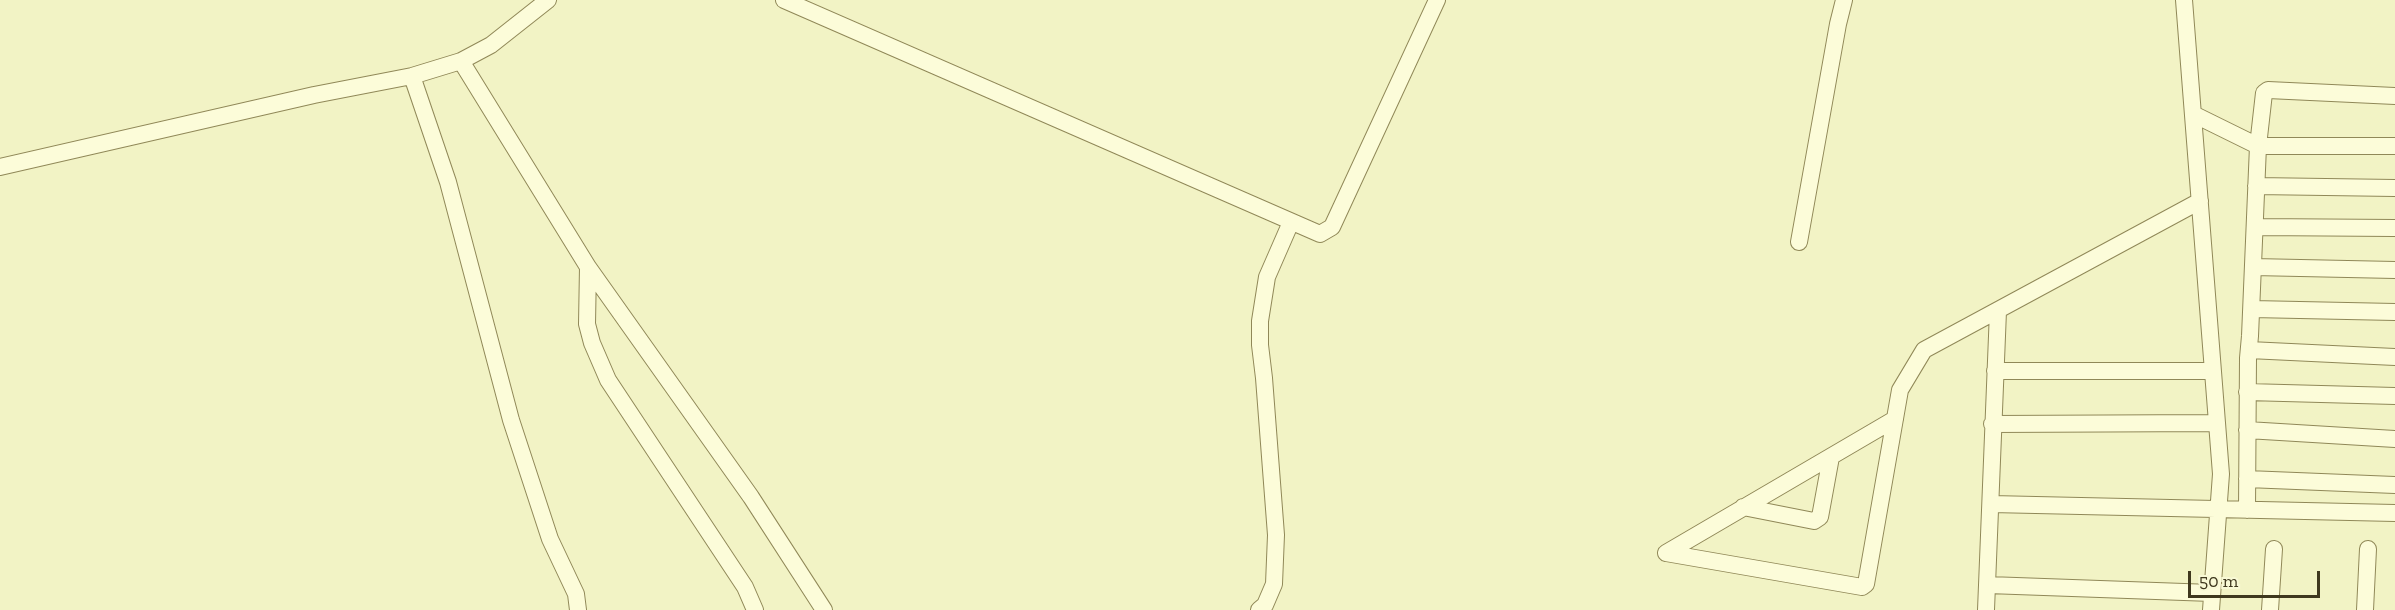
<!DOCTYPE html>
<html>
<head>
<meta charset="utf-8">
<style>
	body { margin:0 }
	#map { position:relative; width:2395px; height:610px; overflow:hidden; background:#f2f3c5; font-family:"Zilla Slab",serif }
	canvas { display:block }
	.scale { position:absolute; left:2188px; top:571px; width:132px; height:27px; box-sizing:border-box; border:3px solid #3f381e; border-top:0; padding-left:8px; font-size:18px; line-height:21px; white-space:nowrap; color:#3f381e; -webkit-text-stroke:4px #f8f9d5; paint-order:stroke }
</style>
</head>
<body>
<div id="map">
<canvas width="2395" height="610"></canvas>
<div class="scale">50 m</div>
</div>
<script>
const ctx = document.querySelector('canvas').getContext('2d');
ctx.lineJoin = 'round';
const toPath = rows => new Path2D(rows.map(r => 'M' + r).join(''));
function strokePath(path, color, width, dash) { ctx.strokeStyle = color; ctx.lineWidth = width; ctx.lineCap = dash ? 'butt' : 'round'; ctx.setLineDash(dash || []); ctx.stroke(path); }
const minor = toPath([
	[784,0,1320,234,1332,227,1437,0],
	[2184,0,2221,474,2211,610],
	[461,61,588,267,587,324,592,343,608,380,745,587,755,610],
	[412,76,448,182,511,420,550,539,576,594,578,610],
	[2193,114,2258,146,2395,146],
	[0,167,314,95,412,76,461,61,491,45,548,0],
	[2256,186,2395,188],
	[2255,227,2395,228],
	[1799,242,1838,24,1844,0],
	[588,267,751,497,824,610],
	[2253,267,2395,270],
	[2252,309,2395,312],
	[2249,350,2395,357],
	[1995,371,2213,371],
	[2247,392,2395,396],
	[1992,424,2217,423],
	[2247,430,2395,439],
	[2247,479,2395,485],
	[1991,504,2395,513],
	[1743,507,1814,521,1820,517,1831,457],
	[2247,510,2248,358,2250,336,2258,146,2264,93,2268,90,2395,96],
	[1666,553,1862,587,1866,584,1900,390,1924,350,2200,201],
	[1666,553,1895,419],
	[1988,585,2212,593],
	[1259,610,1265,605,1274,584,1276,535,1264,378,1260,345,1260,321,1267,277,1291,222],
	[1986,610,1998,311],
	[2270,610,2274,549],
	[2365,610,2368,549]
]);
strokePath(minor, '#908858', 18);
strokePath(minor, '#fcfcd9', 16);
</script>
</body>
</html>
